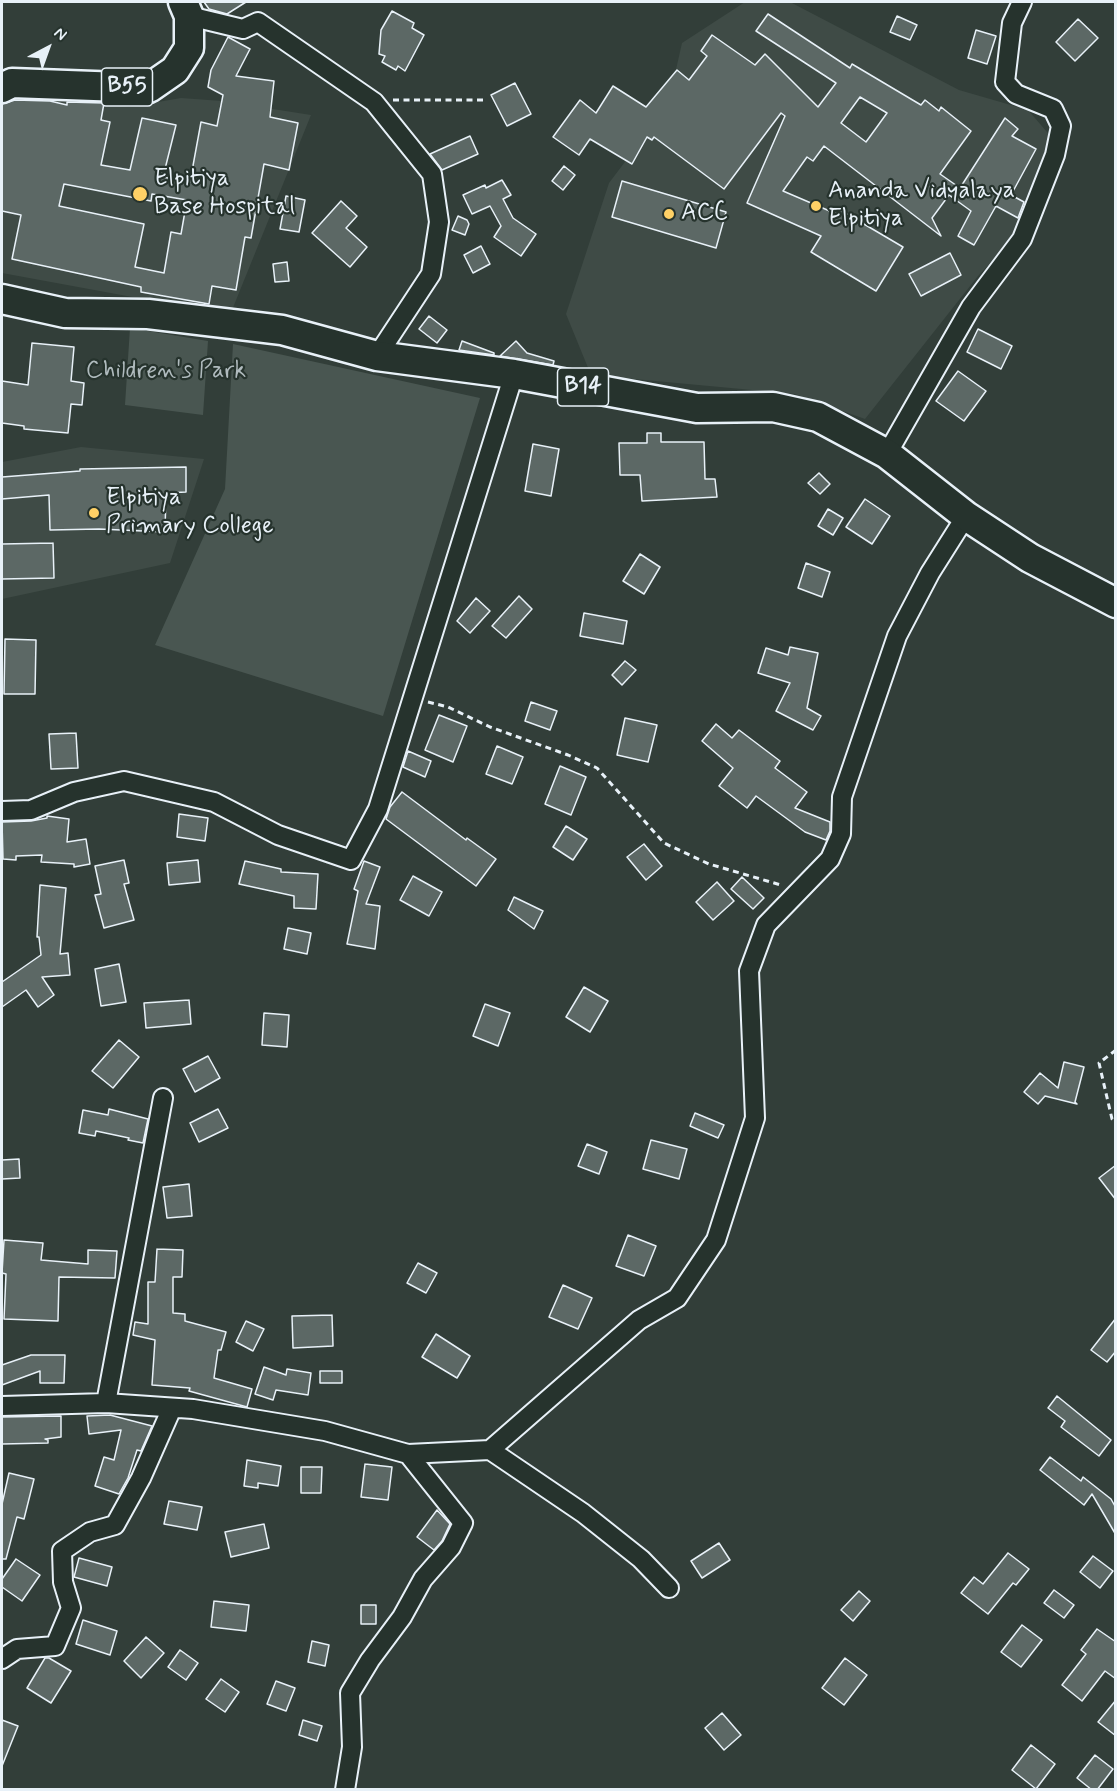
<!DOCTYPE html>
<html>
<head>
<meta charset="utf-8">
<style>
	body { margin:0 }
	#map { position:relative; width:1117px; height:1791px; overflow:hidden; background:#323e39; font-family:Mynerve,sans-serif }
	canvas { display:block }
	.frame { position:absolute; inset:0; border:3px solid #e8f1f8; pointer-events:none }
	.north { position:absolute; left:18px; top:18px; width:60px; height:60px; -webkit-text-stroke:4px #26332d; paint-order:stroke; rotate:41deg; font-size:16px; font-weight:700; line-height:24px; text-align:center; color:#e8f1f8 }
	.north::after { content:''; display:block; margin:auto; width:21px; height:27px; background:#e8f1f8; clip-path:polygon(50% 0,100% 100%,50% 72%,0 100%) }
</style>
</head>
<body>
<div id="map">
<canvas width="1117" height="1791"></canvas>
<div class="frame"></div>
<div class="north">N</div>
</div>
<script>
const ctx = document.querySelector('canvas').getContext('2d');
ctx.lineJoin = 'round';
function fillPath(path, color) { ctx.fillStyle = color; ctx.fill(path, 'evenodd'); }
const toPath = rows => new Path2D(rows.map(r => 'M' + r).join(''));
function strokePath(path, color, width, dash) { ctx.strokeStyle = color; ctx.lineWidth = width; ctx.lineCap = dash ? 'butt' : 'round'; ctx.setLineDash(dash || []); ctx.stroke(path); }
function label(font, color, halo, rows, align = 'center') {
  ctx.font = font + ' Mynerve,sans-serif'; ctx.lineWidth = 4.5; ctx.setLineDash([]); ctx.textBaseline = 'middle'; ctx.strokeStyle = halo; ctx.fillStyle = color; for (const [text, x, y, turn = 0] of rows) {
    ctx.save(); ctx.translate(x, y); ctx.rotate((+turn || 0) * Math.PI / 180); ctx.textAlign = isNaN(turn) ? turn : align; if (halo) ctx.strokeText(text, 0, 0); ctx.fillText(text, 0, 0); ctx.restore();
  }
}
fillPath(toPath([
	[745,2,790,2,959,90,1028,110,1053,139,1022,229,978,276,865,419,795,394,591,375,566,314,609,183,668,105,682,43],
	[70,91,129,107,181,98,222,101,311,115,230,315,2,273,2,96],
	[81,447,204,459,170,563,2,599,2,462]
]), '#3f4b46');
fillPath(toPath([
	[130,328,208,341,203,415,125,405],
	[233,344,480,398,383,716,155,645,225,489]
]), '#495651');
const building = toPath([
	[204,2,246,2,227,14,209,9,204,2],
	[392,11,414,23,412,28,424,35,405,71,398,66,396,70,382,62,385,56,379,54,381,30,392,11],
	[768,14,850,68,852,64,921,105,925,100,939,111,941,107,971,131,940,174,960,188,1005,118,1018,129,1012,136,1036,149,1011,195,1024,202,1018,218,996,206,974,245,958,236,971,211,949,195,932,218,941,236,824,146,813,161,807,157,783,191,832,212,835,207,903,247,876,291,811,252,821,236,747,203,785,116,781,113,724,189,654,137,652,140,647,137,632,164,590,139,579,155,553,137,580,100,596,113,613,86,646,107,677,70,689,80,707,56,701,51,712,35,755,65,765,54,818,107,836,83,756,31,768,14],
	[860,97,887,113,866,142,841,123,860,97],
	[897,16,917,25,910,40,890,32,897,16],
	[1078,19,1098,38,1075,61,1056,42,1078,19],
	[976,30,996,36,987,64,968,58,976,30],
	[228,37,250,49,236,76,274,81,270,117,298,123,289,170,264,164,251,238,245,237,236,290,212,286,209,304,141,292,141,287,12,259,21,215,2,211,2,104,15,100,50,101,67,105,67,102,104,103,101,120,110,122,101,165,130,170,142,118,176,125,163,177,190,182,201,122,217,126,223,95,208,87,211,70,228,37],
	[64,184,151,201,152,194,187,200,181,234,171,232,164,273,135,267,144,224,59,206,64,184],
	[515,83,531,114,507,126,491,95,515,83],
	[470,136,478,154,442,170,430,154,470,136],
	[564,166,575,175,563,190,552,181,564,166],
	[502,180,511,195,503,199,513,218,536,234,521,256,494,237,501,226,490,206,472,214,463,195,485,185,486,188,502,180],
	[622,181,726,212,716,248,612,217,622,181],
	[286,196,305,200,299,232,280,229,286,196],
	[341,201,357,216,346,228,367,247,350,267,312,233,341,201],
	[458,216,467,220,469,224,465,235,452,230,458,216],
	[481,246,490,264,473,273,464,255,481,246],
	[950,253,961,275,921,296,909,274,950,253],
	[287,262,289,281,275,282,273,264,287,262],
	[429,316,447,330,437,343,419,329,429,316],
	[978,329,1012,346,1001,369,967,352,978,329],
	[462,341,494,353,494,355,459,350,462,341],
	[516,341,527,353,554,361,553,365,500,356,516,341],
	[32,343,74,347,71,381,84,383,82,405,71,404,68,433,24,429,24,426,2,423,2,381,28,385,32,343],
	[958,371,986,391,964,421,936,401,958,371],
	[647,433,661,433,661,442,704,442,705,479,715,479,717,497,642,501,640,475,620,475,619,443,647,443,647,433],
	[533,444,559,449,551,496,525,491,533,444],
	[186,467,186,492,166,493,165,532,99,529,50,530,49,495,2,499,2,477,80,471,80,469,186,467],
	[819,473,830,484,820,494,808,483,819,473],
	[865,499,890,516,872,544,846,527,865,499],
	[828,509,843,518,833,535,818,526,828,509],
	[53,543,54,578,2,579,2,544,53,543],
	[640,554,660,567,644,594,623,581,640,554],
	[806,563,830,572,822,597,798,588,806,563],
	[519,596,532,609,506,638,492,626,519,596],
	[476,598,490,611,470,633,457,621,476,598],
	[584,613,627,621,623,644,580,636,584,613],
	[5,639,36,640,35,694,4,694,5,639],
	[790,647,818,653,807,708,821,716,813,730,776,711,790,683,758,673,766,648,788,655,790,647],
	[625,661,636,670,622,685,612,675,625,661],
	[531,702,557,711,550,730,525,721,531,702],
	[439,715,467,726,453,762,425,750,439,715],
	[625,718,657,725,648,762,617,755,625,718],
	[716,724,732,738,739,730,780,761,775,768,807,792,795,808,830,822,830,831,826,840,805,832,756,796,747,808,719,786,733,768,702,741,716,724],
	[76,733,78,768,51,769,49,734,76,733],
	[497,746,523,757,512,784,486,774,497,746],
	[408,751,431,761,425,777,403,767,408,751],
	[560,766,586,777,571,815,545,804,560,766],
	[402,792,466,840,467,838,496,859,476,886,386,819,390,807,402,792],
	[179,814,208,818,205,841,177,837,179,814],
	[47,816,69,819,67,842,86,839,90,864,74,867,74,864,41,862,42,855,16,856,16,860,3,859,2,822,31,821,47,818,47,816],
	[566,826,587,839,573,860,553,847,566,826],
	[644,844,662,866,646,880,627,857,644,844],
	[124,860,129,883,124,884,134,920,104,928,95,895,101,894,95,866,124,860],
	[198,860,200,882,169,885,167,863,198,860],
	[245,861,281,869,281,872,318,874,316,909,294,908,294,896,239,884,245,861],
	[364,861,380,867,366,904,380,906,375,949,347,944,358,891,354,889,364,861],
	[413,876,442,892,429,916,400,900,413,876],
	[742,877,764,898,753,909,731,889,742,877],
	[717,882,734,901,713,920,696,902,717,882],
	[40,885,66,888,60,954,68,953,70,975,42,977,54,995,38,1007,26,990,2,1007,2,982,41,955,39,937,37,937,40,885],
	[514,897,543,911,534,929,508,910,514,897],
	[288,928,311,933,307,954,284,949,288,928],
	[119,964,126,1002,101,1006,95,969,119,964],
	[584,987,608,1001,590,1032,566,1017,584,987],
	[189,1000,191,1024,146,1028,144,1003,189,1000],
	[485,1004,510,1013,498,1046,473,1036,485,1004],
	[264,1013,289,1015,287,1047,262,1045,264,1013],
	[119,1040,139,1057,113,1088,92,1071,119,1040],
	[208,1056,220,1078,195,1092,183,1069,208,1056],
	[1064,1062,1084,1067,1075,1102,1077,1104,1045,1096,1038,1104,1024,1092,1040,1073,1058,1088,1064,1062],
	[109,1109,148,1119,143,1143,128,1140,129,1138,96,1131,95,1136,79,1133,83,1110,108,1115,109,1109],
	[218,1109,228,1128,199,1142,190,1123,218,1109],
	[695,1113,724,1125,718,1138,690,1126,695,1113],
	[651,1140,687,1149,679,1179,643,1169,651,1140],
	[587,1144,607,1152,599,1174,578,1166,587,1144],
	[19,1159,20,1178,2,1179,2,1160,19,1159],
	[1116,1165,1116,1200,1099,1178,1116,1165],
	[189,1184,192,1216,167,1218,163,1187,189,1184],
	[628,1235,656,1246,644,1276,616,1266,628,1235],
	[4,1240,43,1243,41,1260,88,1264,88,1250,117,1251,115,1278,59,1277,58,1321,4,1319,6,1274,2,1273,4,1240],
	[157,1249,183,1250,182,1277,173,1277,173,1313,185,1314,185,1321,226,1332,221,1350,218,1350,214,1378,252,1389,247,1407,189,1391,190,1388,152,1385,155,1340,133,1335,135,1322,148,1324,148,1282,155,1282,157,1249],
	[418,1263,437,1273,426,1293,407,1283,418,1263],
	[563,1285,592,1298,578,1329,549,1317,563,1285],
	[332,1315,333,1346,293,1348,292,1316,332,1315],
	[1116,1318,1116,1351,1107,1362,1091,1350,1116,1318],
	[246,1321,264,1329,253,1351,236,1342,246,1321],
	[436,1334,470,1356,457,1378,422,1357,436,1334],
	[31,1355,65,1355,64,1383,40,1383,40,1371,2,1385,2,1365,31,1355],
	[264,1367,286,1375,287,1369,311,1373,308,1395,276,1390,273,1400,255,1394,264,1367],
	[320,1371,342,1371,342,1383,320,1383,320,1371],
	[1057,1396,1111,1440,1099,1456,1061,1427,1065,1421,1048,1408,1057,1396],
	[110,1415,152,1426,141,1451,137,1450,128,1478,119,1494,95,1486,104,1457,114,1460,121,1430,89,1434,87,1416,110,1415],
	[61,1416,61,1437,45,1439,48,1440,48,1443,2,1444,2,1417,61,1416],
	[1050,1457,1081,1481,1083,1477,1111,1499,1116,1508,1116,1535,1092,1494,1084,1505,1040,1470,1050,1457],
	[247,1460,281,1466,278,1486,258,1483,258,1488,244,1486,247,1460],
	[365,1464,392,1467,388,1500,361,1497,365,1464],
	[301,1467,322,1467,321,1493,301,1493,301,1467],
	[9,1473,34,1479,24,1519,17,1517,6,1559,2,1559,2,1504,9,1473],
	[169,1501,202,1507,197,1530,164,1524,169,1501],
	[437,1510,450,1524,442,1541,434,1550,417,1537,437,1510],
	[264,1524,269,1548,231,1557,225,1532,264,1524],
	[719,1543,730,1560,702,1578,691,1561,719,1543],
	[1008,1553,1029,1569,1016,1585,1013,1583,988,1614,961,1593,974,1577,983,1584,1008,1553],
	[1093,1556,1113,1571,1100,1588,1080,1572,1093,1556],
	[79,1558,112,1567,107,1586,74,1577,79,1558],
	[16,1559,40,1575,22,1601,2,1587,2,1579,16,1559],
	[1054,1590,1074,1605,1064,1618,1044,1603,1054,1590],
	[859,1591,870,1601,853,1621,841,1610,859,1591],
	[214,1601,249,1605,246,1631,211,1627,214,1601],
	[361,1605,376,1605,376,1624,361,1624,361,1605],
	[83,1620,117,1631,110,1655,76,1644,83,1620],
	[1022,1625,1042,1640,1021,1667,1001,1652,1022,1625],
	[1097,1629,1116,1642,1116,1679,1105,1671,1082,1701,1062,1685,1086,1654,1081,1650,1097,1629],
	[146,1637,164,1653,141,1678,124,1661,146,1637],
	[312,1641,329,1645,325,1666,308,1662,312,1641],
	[180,1650,198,1663,186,1680,168,1667,180,1650],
	[45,1658,49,1658,71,1671,51,1703,27,1688,45,1658],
	[845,1658,867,1675,844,1705,822,1688,845,1658],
	[221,1679,239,1692,225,1712,206,1699,221,1679],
	[276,1681,295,1688,286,1711,267,1704,276,1681],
	[1116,1700,1116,1736,1098,1722,1116,1700],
	[722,1713,741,1735,724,1750,705,1728,722,1713],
	[2,1720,18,1726,2,1766,2,1720],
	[303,1720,322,1726,317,1741,299,1735,303,1720],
	[1031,1745,1055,1764,1036,1789,1012,1770,1031,1745],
	[1095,1755,1113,1769,1097,1790,1092,1790,1077,1778,1095,1755]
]);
fillPath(building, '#5c6865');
strokePath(building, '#e8f1f8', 1.5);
const minor = toPath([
	[189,16,243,29,258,22,374,102,432,174,439,222,431,274,377,356],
	[887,454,971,307,1022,239,1055,155,1061,126,1053,109,1016,94,1005,82,1012,23,1022,2],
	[2,811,31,810,74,792,124,781,214,802,278,835,351,860,378,809,514,374],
	[106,1403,163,1098],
	[2,1406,106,1403,193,1409,325,1431,408,1454,490,1450,583,1513,641,1559,669,1588],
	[490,1450,639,1320,677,1298,716,1240,755,1118,749,971,766,925,830,859,841,834,842,797,897,636,930,573,966,516],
	[2,1659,17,1649,55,1646,71,1608,63,1582,62,1551,90,1532,115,1525,141,1478,172,1408],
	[345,1790,352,1747,350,1693,370,1660,402,1617,423,1579,451,1547,463,1523,408,1454]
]);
const primary = toPath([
	[2,88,12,83,149,88,175,70,189,48,189,16,183,2],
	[2,299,65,313,148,314,282,330,377,356,514,374,697,408,773,407,818,417,887,454,966,516,1030,558,1116,603]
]);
strokePath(minor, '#e8f1f8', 22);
strokePath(primary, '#e8f1f8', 33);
strokePath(toPath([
	[393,100,486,100],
	[428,702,448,707,490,727,568,755,597,768,664,843,709,864,781,885],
	[1116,1050,1099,1063,1112,1119,1116,1124]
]), '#e8f1f8', 3, [6, 4.5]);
strokePath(minor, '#26332d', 18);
strokePath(primary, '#26332d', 28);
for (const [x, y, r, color] of [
	[140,194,8,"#ffd166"],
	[816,206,6,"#ffd166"],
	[669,214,6,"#ffd166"],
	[94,513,6,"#ffd166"]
]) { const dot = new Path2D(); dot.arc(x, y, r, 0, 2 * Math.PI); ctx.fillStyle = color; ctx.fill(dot); strokePath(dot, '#26332d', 2); }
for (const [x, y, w] of [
	[127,87,51],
	[583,387,51]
]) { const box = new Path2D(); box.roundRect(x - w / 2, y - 19, w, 38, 4.5); ctx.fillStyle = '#26332d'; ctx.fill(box); strokePath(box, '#e8f1f8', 1.5); }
label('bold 22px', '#e8f1f8', null, [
	["B55",127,87],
	["B14",583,387]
]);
label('24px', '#e8f1f8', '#26332d', [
	["Elpitiya",154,180],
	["Base Hospital",154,208],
	["Ananda Vidyalaya",828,192],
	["Elpitiya",828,220],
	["ACC",681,214],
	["Elpitiya",106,499],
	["Primary College",106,527]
], 'left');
label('24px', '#b0bbbe', '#26332d', [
	["Children's Park",166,372]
]);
</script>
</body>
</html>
